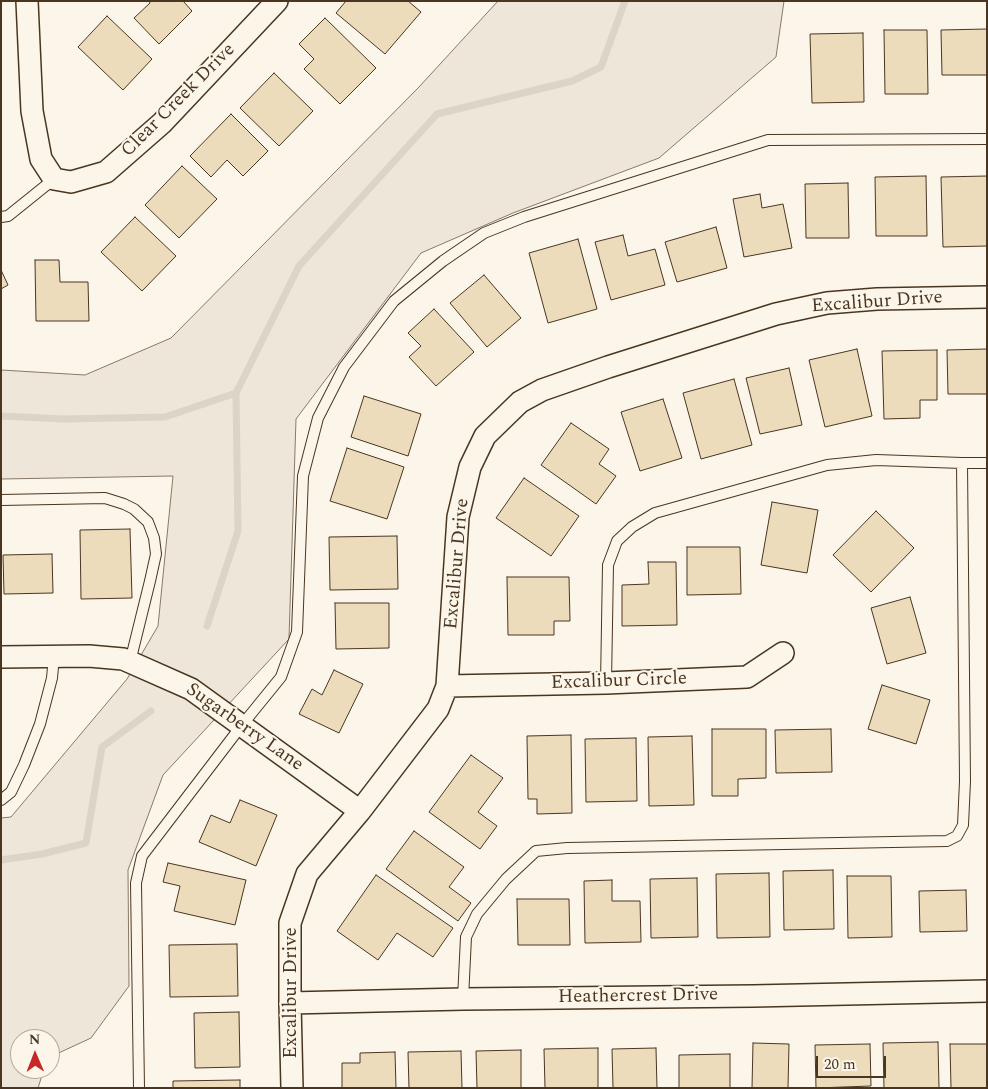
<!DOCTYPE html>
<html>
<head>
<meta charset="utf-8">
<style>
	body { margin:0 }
	#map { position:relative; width:988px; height:1089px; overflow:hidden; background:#fbf6e9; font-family:Spectral,serif }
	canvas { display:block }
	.frame { position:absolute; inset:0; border:2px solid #4a3520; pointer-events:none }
	.north { position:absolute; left:10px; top:1029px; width:50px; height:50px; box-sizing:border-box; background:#fbf6e9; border:1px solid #b4a999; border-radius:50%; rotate:359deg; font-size:14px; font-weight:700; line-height:20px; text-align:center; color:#4a3520 }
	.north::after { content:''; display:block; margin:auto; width:18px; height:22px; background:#c62828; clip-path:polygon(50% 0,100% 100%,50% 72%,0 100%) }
	.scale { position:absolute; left:816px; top:1056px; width:70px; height:22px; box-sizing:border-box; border:2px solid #4a3520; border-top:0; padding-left:6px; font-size:15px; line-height:18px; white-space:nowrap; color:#4a3520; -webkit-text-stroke:4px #fbf6e9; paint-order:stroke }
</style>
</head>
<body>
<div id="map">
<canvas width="988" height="1089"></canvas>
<div class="frame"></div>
<div class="north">N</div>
<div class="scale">20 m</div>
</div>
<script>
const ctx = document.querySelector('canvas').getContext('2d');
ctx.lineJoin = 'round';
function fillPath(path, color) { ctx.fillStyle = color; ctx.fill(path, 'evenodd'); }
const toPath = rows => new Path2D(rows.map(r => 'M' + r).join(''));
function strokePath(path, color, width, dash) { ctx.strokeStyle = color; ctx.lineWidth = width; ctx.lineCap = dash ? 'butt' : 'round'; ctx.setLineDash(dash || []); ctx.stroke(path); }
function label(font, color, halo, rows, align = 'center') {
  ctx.font = font + ' Spectral,serif'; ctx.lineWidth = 4; ctx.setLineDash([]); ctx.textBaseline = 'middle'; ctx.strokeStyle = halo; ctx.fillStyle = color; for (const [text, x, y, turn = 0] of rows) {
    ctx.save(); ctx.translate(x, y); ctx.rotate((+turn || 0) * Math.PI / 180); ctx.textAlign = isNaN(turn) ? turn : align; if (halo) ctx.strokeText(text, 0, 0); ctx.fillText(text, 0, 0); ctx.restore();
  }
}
const green = toPath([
	[498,1,784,1,776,57,659,158,513,213,421,253,296,419,289,639,163,775,128,870,129,986,91,1038,50,1057,50,1039,20,1039,20,1069,44,1069,38,1088,1,1088,1,818,11,817,127,679,158,626,173,476,1,479,1,370,85,375,171,338,419,87,498,1]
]);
fillPath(green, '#ede6d9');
strokePath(green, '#887966', 1);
strokePath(toPath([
	[1,416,64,419,165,417,236,393],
	[207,626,238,531,236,393,299,266,437,114,572,81,601,67,625,1],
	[1,860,42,854,86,843,102,747,151,711]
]), '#dcd4c6', 7);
const building = toPath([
	[149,1,183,1,192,11,159,44,134,18,150,3,149,1],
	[346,1,408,1,421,12,385,54,336,13,346,1],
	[107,16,152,59,123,90,78,47,107,16],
	[325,18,376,68,340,104,304,69,314,59,299,44,325,18],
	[987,29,987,75,942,75,941,30,987,29],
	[884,30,927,30,928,94,885,94,884,30],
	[863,33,864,102,812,103,810,34,863,33],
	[274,73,313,111,279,146,240,108,274,73],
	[231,114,268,151,243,176,227,160,211,177,190,156,231,114],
	[182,166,217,199,179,238,145,205,182,166],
	[926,176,927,236,876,236,875,177,926,176],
	[987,176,987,246,943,247,941,177,987,176],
	[848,183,849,238,806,238,805,184,848,183],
	[760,194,762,208,783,204,792,248,744,257,733,199,760,194],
	[135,217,176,256,142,291,101,252,135,217],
	[716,227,727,268,677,282,665,242,716,227],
	[623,235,628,256,655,249,665,285,611,300,595,242,623,235],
	[578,239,597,309,548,323,529,253,578,239],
	[35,260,59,260,60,282,88,282,89,321,36,321,35,260],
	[1,270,8,285,1,289,1,270],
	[484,275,521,318,487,347,450,303,484,275],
	[434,309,474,352,436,386,409,357,421,346,408,333,434,309],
	[857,349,872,416,825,427,809,360,857,349],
	[987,349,987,394,948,394,947,350,987,349],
	[937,350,937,400,920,400,920,418,884,419,882,351,937,350],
	[789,368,802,425,760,434,746,378,789,368],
	[734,379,752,445,701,459,683,393,734,379],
	[364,396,421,414,408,456,351,437,364,396],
	[663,399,682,458,640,471,621,412,663,399],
	[571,423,609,449,599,464,616,476,596,504,541,465,571,423],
	[347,448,404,467,387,519,330,501,347,448],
	[524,478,579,516,551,556,496,518,524,478],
	[772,502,818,510,807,573,761,565,772,502],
	[876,511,914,548,871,592,833,555,876,511],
	[130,529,132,598,81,599,80,530,130,529],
	[397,536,398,589,330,590,329,537,397,536],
	[687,547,740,547,741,594,687,595,687,547],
	[52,554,53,593,4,594,3,555,52,554],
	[648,562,676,562,677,625,622,626,622,585,649,584,648,562],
	[507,577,569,577,570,621,554,621,554,635,508,635,507,577],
	[910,597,926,653,887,664,871,608,910,597],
	[335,603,389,603,389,648,336,649,335,603],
	[334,670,363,684,339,733,299,714,312,689,322,695,334,670],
	[882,685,930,700,916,744,868,729,882,685],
	[712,729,766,729,766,778,738,779,738,796,712,796,712,729],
	[831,729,832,772,776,773,775,730,831,729],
	[571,735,572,813,537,814,537,799,528,799,527,736,571,735],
	[692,736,694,805,649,806,648,737,692,736],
	[636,738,637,801,586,802,585,739,636,738],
	[471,755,503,778,478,812,497,826,480,849,429,812,471,755],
	[240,800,277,815,256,866,199,842,211,815,230,823,240,800],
	[414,831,464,867,449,887,471,903,458,921,386,869,414,831],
	[168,863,246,880,235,925,174,911,180,886,163,882,168,863],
	[833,870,834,929,784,930,783,871,833,870],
	[769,873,770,937,717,938,716,874,769,873],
	[376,875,453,928,433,957,397,933,378,960,337,931,376,875],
	[847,876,891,876,892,937,848,938,847,876],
	[697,878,698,937,651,938,650,879,697,878],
	[612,880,612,901,640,901,641,942,585,943,584,881,612,880],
	[966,890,967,931,920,932,919,891,966,890],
	[517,899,569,899,570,945,518,945,517,899],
	[237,944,238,996,170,997,169,945,237,944],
	[239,1012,240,1067,195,1068,194,1013,239,1012],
	[938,1042,939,1088,884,1088,883,1043,938,1042],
	[753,1043,789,1044,788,1088,752,1088,753,1043],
	[870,1044,871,1086,816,1088,815,1045,870,1044],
	[950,1044,987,1044,987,1088,951,1088,950,1044],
	[598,1048,598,1088,545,1088,544,1049,598,1048],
	[656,1048,657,1088,613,1088,612,1049,656,1048],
	[521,1050,521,1088,477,1088,476,1051,521,1050],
	[461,1051,462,1088,409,1088,408,1052,461,1051],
	[395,1052,396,1088,342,1088,342,1063,360,1063,360,1053,395,1052],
	[730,1054,730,1088,679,1088,679,1055,730,1054],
	[240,1080,240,1088,173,1088,173,1081,240,1080]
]);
fillPath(building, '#ecdcbc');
strokePath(building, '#4a3520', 1);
const lane = toPath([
	[1,217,8,216,54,179],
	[1,500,105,498,124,504,134,509,148,522,154,538,156,554,150,581,130,662],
	[606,683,608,565,617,541,632,527,655,513,827,465,876,460,962,463,987,463],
	[1,800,11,792,24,765,40,724,52,678,54,656],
	[463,999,466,937,477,914,506,879,536,851,567,848,947,841,957,836,963,825,965,781,962,463],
	[139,1088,136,883,142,856,242,725,281,677,297,632,303,476,318,418,344,367,394,301,443,261,484,233,524,217,768,140,987,139]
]);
const street = toPath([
	[27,1,32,111,41,159,54,179,71,182,106,172,162,123,277,1],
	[1,657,89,656,123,659,130,662,191,689,360,811],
	[447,686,606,683,747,677,783,653],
	[290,1003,463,999,753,996,987,991],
	[292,1088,290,1003,290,923,307,874,360,811,438,709,447,686,458,517,470,467,485,436,520,402,542,390,608,367,776,314,827,303,877,299,987,297]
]);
strokePath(lane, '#4a3520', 12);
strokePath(street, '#4a3520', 24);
strokePath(lane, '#fbf6e9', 10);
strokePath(street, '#fbf6e9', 21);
label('19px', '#4a3520', '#fbf6e9', [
	["Clear Creek Drive",179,101,-45],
	["Excalibur Drive",877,303,-4],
	["Excalibur Drive",458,564,-85],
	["Excalibur Circle",619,682,-2],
	["Sugarberry Lane",244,728,35],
	["Excalibur Drive",292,993,-90],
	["Heathercrest Drive",638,997,-1]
]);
</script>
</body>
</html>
